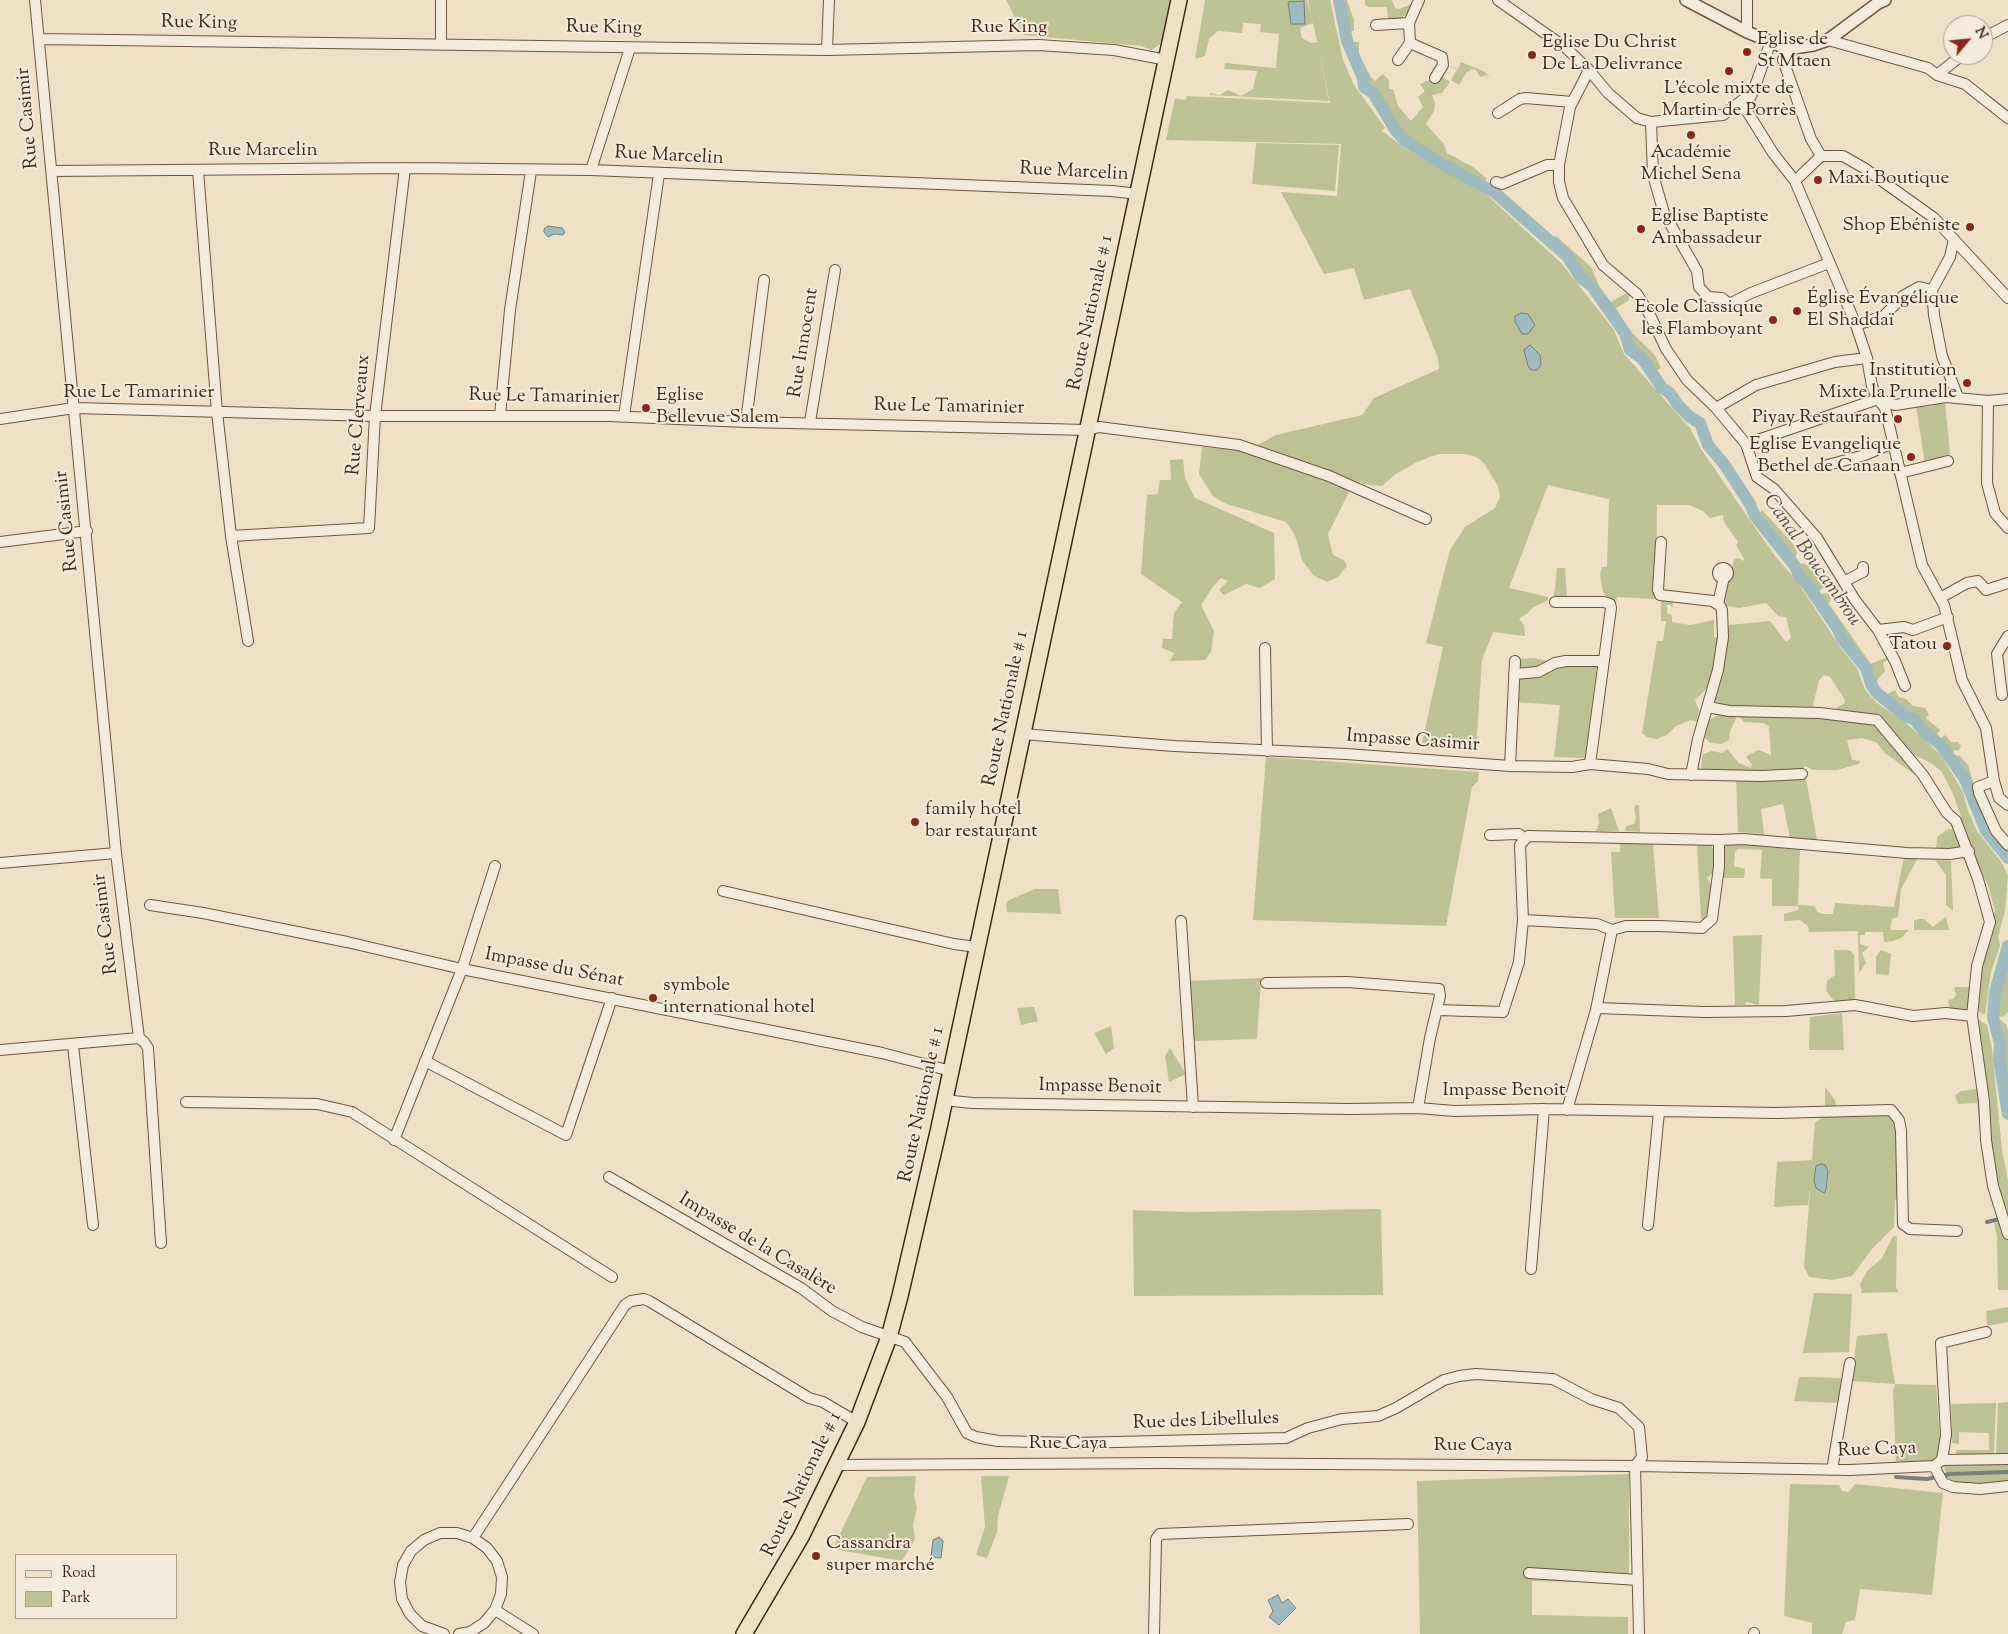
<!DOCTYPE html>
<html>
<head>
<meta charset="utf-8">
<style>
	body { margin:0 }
	#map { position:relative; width:2008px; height:1634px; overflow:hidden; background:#eee1c6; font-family:"Sorts Mill Goudy",serif }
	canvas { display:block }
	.legend { position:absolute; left:15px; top:1554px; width:162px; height:65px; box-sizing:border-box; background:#f4ecda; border:1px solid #ad9d8b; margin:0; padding:6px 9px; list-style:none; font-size:15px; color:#422614 }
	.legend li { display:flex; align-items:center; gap:10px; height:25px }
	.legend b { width:25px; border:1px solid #ad9d8b }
	.north { position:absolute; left:1943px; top:15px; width:50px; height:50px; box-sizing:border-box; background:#f4ecda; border:1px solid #ad9d8b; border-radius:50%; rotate:62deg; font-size:14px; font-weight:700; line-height:20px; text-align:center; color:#422614 }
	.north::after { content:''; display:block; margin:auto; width:18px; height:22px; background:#8f2418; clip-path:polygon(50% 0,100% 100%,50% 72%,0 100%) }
</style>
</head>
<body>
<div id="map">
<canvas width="2008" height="1634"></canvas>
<ul class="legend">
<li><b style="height:6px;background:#eee1c6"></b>Road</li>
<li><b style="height:14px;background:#bcc293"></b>Park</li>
</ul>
<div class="north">N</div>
</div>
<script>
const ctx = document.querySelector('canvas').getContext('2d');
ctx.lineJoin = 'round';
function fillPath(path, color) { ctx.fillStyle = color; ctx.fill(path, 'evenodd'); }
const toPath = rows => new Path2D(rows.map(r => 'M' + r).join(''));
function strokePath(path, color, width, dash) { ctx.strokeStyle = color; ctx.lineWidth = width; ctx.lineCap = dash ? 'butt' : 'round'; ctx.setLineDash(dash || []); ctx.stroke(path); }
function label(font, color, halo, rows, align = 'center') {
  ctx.font = font + ' "Sorts Mill Goudy",serif'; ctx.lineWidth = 4; ctx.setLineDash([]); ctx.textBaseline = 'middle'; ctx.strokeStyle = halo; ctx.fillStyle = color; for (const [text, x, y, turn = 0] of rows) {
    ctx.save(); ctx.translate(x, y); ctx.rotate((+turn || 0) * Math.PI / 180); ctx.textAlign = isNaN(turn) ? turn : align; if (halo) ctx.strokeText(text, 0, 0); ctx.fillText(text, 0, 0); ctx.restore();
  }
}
fillPath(toPath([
	[1006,0,1170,0,1160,44,1152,50,1141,46,1024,35],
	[1205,0,1307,0,1313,23,1300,28,1302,38,1311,43,1317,42,1329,101,1209,95,1210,93,1220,95,1228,90,1241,96,1253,89,1257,71,1224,69,1225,63,1276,68,1279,34,1260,32,1261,24,1243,23,1242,33,1218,31,1209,39,1205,56,1195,59],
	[1308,0,1330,0,1343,60,1354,85,1383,125,1385,128,1382,131,1406,149,1486,194,1562,264,1614,330,1624,354,1690,428,1701,449,1738,503,1775,556,1799,584,1840,647,1857,668,1865,690,1877,703,1905,722,1941,755,1963,792,1968,811,1977,831,2000,860,2008,875,2005,911,1998,937,2000,945,1991,972,1985,1015,1981,1013,1975,1004,1978,980,1995,911,1988,885,1978,865,1953,794,1942,772,1931,763,1910,753,1875,714,1870,716,1837,710,1837,707,1844,704,1845,700,1830,677,1824,675,1819,680,1812,710,1732,709,1715,701,1729,625,1770,621,1786,642,1791,638,1786,617,1778,616,1766,603,1739,608,1723,605,1734,559,1739,558,1743,561,1744,559,1736,545,1738,542,1724,522,1723,515,1710,518,1703,511,1689,505,1657,505,1656,599,1617,597,1616,604,1611,603,1603,592,1600,574,1602,567,1607,567,1609,499,1548,485,1509,588,1548,597,1548,600,1532,608,1528,613,1519,619,1524,625,1525,636,1493,632,1482,660,1476,749,1423,748,1422,743,1443,647,1426,643,1450,550,1465,527,1495,508,1500,497,1498,486,1483,462,1476,457,1466,454,1438,454,1417,462,1396,474,1382,486,1364,484,1254,447,1276,435,1362,415,1374,398,1439,369,1438,358,1410,289,1364,300,1354,268,1324,274,1281,192,1337,196,1341,144,1166,140,1175,98,1186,100,1187,96,1330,103],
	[1335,0,1347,0,1354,20,1354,31,1344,32],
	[1365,0,1392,0,1395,8,1399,9,1414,3,1411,11,1397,21,1388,19,1387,7,1369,7,1365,5],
	[1348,33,1351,35,1352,42,1359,42,1359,54,1371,77,1375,81,1383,74,1389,80,1389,89,1393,89,1398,106,1411,121,1423,107,1418,97,1425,91,1420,84,1440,75,1450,82,1442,93,1432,95,1435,103,1434,111,1426,124,1444,144,1447,153,1473,167,1487,179,1484,182,1442,163,1413,146,1382,104,1380,97,1367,88,1362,81,1346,39,1345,35],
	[1461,62,1485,72,1490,78,1486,75,1480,77,1476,70,1472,69,1466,73,1459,85,1451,80,1457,70,1449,66,1458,69],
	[1256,143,1339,145,1335,191,1252,184],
	[1556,236,1591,267,1600,288,1611,302,1628,292,1630,295,1628,301,1616,308,1629,330,1655,355,1661,368,1655,372,1649,370,1634,344,1595,294,1574,272,1561,252,1554,247,1553,239],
	[1945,402,1950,453,1947,458,1925,465,1916,405,1924,404,1925,407,1933,406,1933,403],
	[1202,447,1240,450,1350,490,1328,534,1333,555,1344,560,1347,566,1338,577,1327,582,1313,575,1302,560,1295,535,1286,522,1224,503,1213,496,1199,474],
	[1183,459,1185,478,1195,498,1274,533,1275,579,1260,588,1246,584,1224,595,1219,590,1228,581,1221,578,1212,588,1201,605,1214,631,1211,652,1205,660,1170,661,1174,653,1162,648,1163,639,1172,639,1174,613,1182,602,1141,574,1147,495,1158,494,1160,480,1171,480,1170,460],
	[1762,510,1794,545,1797,553,1795,558,1789,558,1770,537,1758,515],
	[1803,563,1809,566,1817,566,1820,573,1825,576,1826,586,1820,590,1820,595,1826,593,1832,595,1829,604,1871,664,1887,657,1888,660,1883,663,1885,671,1874,684,1871,678,1866,676,1863,665,1843,645,1841,638,1837,635,1837,629,1828,623,1826,618,1828,613,1821,610,1820,599,1811,594,1806,582,1801,578,1798,567],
	[1557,568,1565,568,1567,598,1554,596],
	[1661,600,1673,601,1672,610,1671,605,1667,605,1667,613,1672,615,1672,622,1690,625,1714,620,1714,637,1718,638,1718,652,1709,686,1695,700,1699,710,1697,722,1691,720,1676,726,1667,735,1657,739,1647,737,1642,733,1657,641,1663,641,1666,621,1661,621],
	[1534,658,1547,661,1553,668,1563,664,1597,666,1585,758,1554,757,1560,705,1514,702,1518,659],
	[1895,690,1899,697,1906,699,1913,706,1925,708,1929,715,1926,718,1940,730,1937,734,1941,738,1945,735,1951,742,1958,742,1961,746,1959,750,1950,751,1934,734,1916,723,1897,706,1887,702,1883,696],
	[1734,713,1736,719,1730,731,1729,740,1721,744,1710,743,1705,738,1709,720,1720,714],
	[1780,714,1873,723,1919,778,1885,753,1876,742,1862,738,1847,740,1852,760,1860,761,1859,764,1837,770,1813,770,1805,766,1800,773,1702,770,1701,766,1703,754,1712,751,1722,753,1727,749,1739,763,1751,768,1752,764,1746,757,1750,754,1759,750,1771,755,1769,726,1763,723,1744,722,1738,715],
	[1955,755,1960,756,1968,765,1973,782,1998,836,1997,841,1992,841,1980,826,1966,787,1950,761],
	[1266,757,1479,772,1478,781,1472,787,1446,926,1253,920],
	[1806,778,1817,840,1790,838,1783,804,1761,809,1764,834,1738,832,1736,779,1778,780],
	[1636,805,1639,805,1640,832,1625,831,1626,826,1634,824,1636,818,1634,808],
	[1611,808,1619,831,1596,831,1599,823,1598,814],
	[1948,829,1955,830,1960,845,1959,849,1936,850,1937,837],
	[1729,843,1800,850,1798,905,1815,906,1817,912,1822,914,1833,914,1835,903,1894,907,1904,857,1918,858,1901,889,1898,917,1892,919,1890,930,1909,930,1901,938,1893,941,1884,942,1883,932,1865,932,1865,935,1860,935,1860,944,1869,947,1862,953,1866,963,1859,973,1858,931,1809,932,1808,926,1800,920,1784,921,1784,914,1795,911,1799,909,1798,906,1772,906,1772,879,1760,878,1762,850,1738,849,1735,852,1734,866,1745,869,1744,878,1721,878,1726,865,1723,864,1725,846],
	[1620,844,1653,844,1659,918,1615,918,1611,852,1620,852],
	[1697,845,1711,845,1715,854,1713,873,1707,878,1712,887,1707,915,1705,919,1701,919],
	[1935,860,1951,861,1953,911,1946,905,1946,875],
	[1035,889,1058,889,1061,914,1007,912,1006,904,1009,900],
	[1946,917,1949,930,1914,930,1914,921,1918,919,1924,919,1933,927],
	[1762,935,1759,1005,1746,1002,1745,1005,1735,1005,1733,936],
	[2008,945,2008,1012,2003,1017,1996,1016,1993,1013,1992,1007,1996,983],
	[1834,950,1845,950,1851,951,1854,955,1855,998,1849,1002,1835,1002,1826,991,1827,981,1835,975],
	[1881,950,1891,954,1889,975,1876,974,1876,957],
	[1261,978,1257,1039,1193,1041,1189,981],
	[1954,987,1970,987,1969,1006,1965,1012,1950,1010,1948,1000,1953,999,1956,995],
	[1034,1007,1038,1021,1021,1025,1017,1008],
	[1842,1013,1844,1050,1809,1050,1810,1017],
	[1978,1019,1987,1025,1992,1049,2002,1150,2008,1180,2008,1215,2005,1216,1982,1144,1977,1103,1958,1104,1955,1095,1961,1091,1985,1088],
	[2000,1020,2006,1024,2008,1031,2008,1078,2003,1080,2001,1078,2001,1061,1995,1023],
	[1111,1026,1114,1048,1106,1054,1094,1033],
	[1170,1048,1186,1074,1169,1082,1165,1056],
	[1825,1087,1835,1100,1836,1107,1825,1107],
	[1877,1114,1889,1116,1895,1120,1899,1129,1900,1196,1895,1200,1894,1227,1872,1249,1852,1276,1832,1280,1809,1277,1804,1267,1811,1179,1808,1205,1774,1207,1777,1162,1812,1160,1815,1122,1825,1116],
	[1381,1209,1383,1295,1134,1296,1133,1210,1188,1212],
	[2001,1221,2008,1237,2008,1290,1998,1290,1997,1236,1994,1223],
	[1893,1236,1897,1236,1896,1288,1899,1292,1862,1293,1860,1284,1867,1271,1882,1258],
	[1814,1293,1852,1294,1849,1352,1803,1353],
	[2008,1307,2008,1322,1987,1326,1986,1311],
	[1887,1333,1895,1384,1936,1385,1940,1439,1936,1460,1918,1463,1896,1463,1893,1391,1895,1384,1851,1381,1857,1336],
	[1799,1377,1844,1378,1838,1403,1794,1401],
	[2008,1402,2008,1455,1996,1455,1998,1403],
	[1996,1403,1994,1455,1956,1454,1956,1450,1989,1450,1989,1433,1959,1432,1959,1444,1952,1443,1951,1404],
	[2008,1462,2008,1483,1962,1485,1947,1478,1944,1466,1947,1464],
	[1629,1474,1629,1583,1532,1581,1532,1615,1628,1617,1628,1634,1420,1634,1417,1481],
	[916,1476,914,1495,917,1508,913,1525,915,1539,902,1561,833,1549,867,1477],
	[981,1476,1009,1476,998,1516,997,1532,987,1558,976,1555,985,1527],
	[1790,1484,1839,1485,1842,1491,1849,1492,1855,1484,1943,1493,1932,1595,1860,1589,1855,1620,1846,1622,1842,1634,1812,1634,1812,1623,1784,1616]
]), '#bcc293');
const water = toPath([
	[1304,1,1305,24,1291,24,1288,2,1304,1],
	[548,226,562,228,565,232,563,235,554,234,548,237,544,232,544,229,548,226],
	[1521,313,1528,314,1535,325,1528,334,1522,334,1515,322,1515,316,1521,313],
	[1530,345,1540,355,1541,365,1537,370,1531,370,1528,366,1524,350,1530,345],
	[1821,1164,1825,1165,1828,1171,1826,1190,1824,1193,1816,1188,1814,1180,1816,1166,1821,1164],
	[939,1537,943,1541,941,1558,931,1557,933,1540,939,1537],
	[1278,1595,1282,1603,1288,1599,1296,1608,1279,1625,1269,1617,1273,1611,1268,1600,1278,1595]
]);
fillPath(water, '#9ebbbf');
strokePath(water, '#797f7b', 1);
strokePath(toPath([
	[1987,1222,2008,1217],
	[1896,1477,1927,1479,1950,1474,2008,1472]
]), '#797f7b', 4);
strokePath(toPath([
	[1339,0,1347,41,1363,78,1364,87,1373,93,1396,131,1405,141,1446,166,1494,192,1568,257,1581,278,1591,285,1625,333,1630,350,1642,358,1662,388,1670,393,1678,405,1690,417,1700,423,1708,445,1724,464,1750,504,1755,516,1795,566,1799,576,1807,584,1838,629,1842,639,1866,668,1872,686,1878,694,1907,717,1914,719,1925,733,1941,745,1965,779,1986,831,2008,858],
	[2008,946,1995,992,1993,1017,2000,1044,1999,1059,2008,1114]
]), '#9ebbbf', 12);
const minor = toPath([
	[35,0,116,853,139,1038],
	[1498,0,1566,48,1589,70,1608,93,1637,118,1651,122,1723,115,1753,92,1771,41],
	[1747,0,1747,32],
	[1376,25,1409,23],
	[1983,38,2008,25],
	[40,39,827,50,1038,45,1114,50,1167,60],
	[1828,40,1928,68,1937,75,1965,84,2008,118],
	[441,43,441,0],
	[1410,43,1442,57,1443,65,1435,78],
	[1788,49,1783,60,1811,139,1821,156,1843,156,1864,168,1934,218,2008,298],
	[827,50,829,0],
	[1398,60,1410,43,1409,23,1419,0],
	[1589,70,1570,107,1559,165,1559,182,1563,198,1603,265,1637,294,1651,317,1666,349,1687,380,1716,408,1746,444,1757,477,1774,489,1817,538,1855,600,1878,630,1895,661,1905,686],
	[1937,75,1962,55],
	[1752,94,1745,108,1773,153,1795,181],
	[1498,113,1520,99,1526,98,1572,102],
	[1651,122,1653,175,1664,213,1697,271,1699,287,1708,297,1722,298,1729,304,1751,293,1829,263],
	[1821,156,1795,181,1856,325,1867,358,1872,386,1878,399,1885,408,1922,565,1944,605,1962,680,1986,728,1994,781,1999,798,2008,805],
	[198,170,217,412,231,536,248,641],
	[591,170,630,48],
	[52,171,405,168,591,170,1112,191,1138,194],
	[1496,182,1502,184,1547,165,1559,165],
	[1954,239,1950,257,1932,290,1934,315,1942,356,1958,397],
	[1856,325,1884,316,1903,296,1919,287,1932,290],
	[1988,401,1987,483,1995,513,2008,528],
	[1716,408,1756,385,1835,362,1867,358],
	[500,415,510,310,531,171],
	[624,416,659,174],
	[0,419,74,408,375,416,609,416,746,422,1088,430,1099,427,1239,445,1329,476,1426,519],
	[746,422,764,280],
	[810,422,835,270],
	[1746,444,1878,399,1895,405,1946,397,1988,401,2008,399],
	[1824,466,1865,455,1893,443],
	[1900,473,1948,461],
	[231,536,369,528,375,416,405,168],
	[0,542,87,531],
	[1661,542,1658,590,1660,595,1713,601,1720,606,1722,610,1723,637,1718,670,1698,739,1691,775],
	'1718 573a5 5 0 1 1 10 0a5 5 0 1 1-10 0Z',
	[1845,581,1863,572,1863,567],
	[1940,598,1967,583,1978,581,1986,590,2008,583],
	[1555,602,1604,602,1610,604,1611,608,1590,764],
	[1718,604,1724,577],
	[1878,630,1904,627,1913,630,1948,617],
	[1265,648,1267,751],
	[1514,674,1538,672,1555,663,1566,661,1604,661],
	[2002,695,1997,654,2008,636],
	[1708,707,1729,711,1820,713,1877,720,1923,775,1947,813,1956,821,1978,879,1990,922,1977,966,1972,1016,1984,1101,1986,1140,1993,1186,2008,1234],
	[1022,734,1174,746,1346,754,1510,766,1572,767,1590,764,1648,769,1668,774,1762,776,1802,774],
	[1510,766,1515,661],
	[1994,781,1978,787,1979,793,1996,831,2008,845],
	[1490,835,1519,834,1524,839],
	[1719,840,1528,836,1520,845,1523,920,1597,924,1612,930,1626,926,1660,926,1702,928,1712,919,1719,867,1719,840,1743,839,1907,853,1950,854,1969,851],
	[0,863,116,853],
	[723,891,954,944,977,947],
	[150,905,203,913,347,942,462,969,882,1053,951,1071],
	[1181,921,1193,1107],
	[1266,983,1347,982,1439,989,1440,996,1430,1038,1418,1108],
	[1597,1008,1704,1012,1786,1011,1855,1005,1913,1016,1946,1013,1972,1016],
	[1437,1010,1503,1012,1519,962,1523,920],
	[73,1045,93,1225],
	[0,1050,139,1038,144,1042,148,1048,161,1243],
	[425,1061,566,1135,612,998],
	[944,1100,972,1103,1349,1109,1418,1108,1454,1111,1544,1109,1776,1113,1891,1110,1899,1120,1901,1131,1903,1224,1910,1229,1957,1231],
	[186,1102,317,1104,352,1112,612,1277],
	[1567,1110,1596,1010,1612,930],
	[394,1140,462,969,495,866],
	[609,1177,801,1288,832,1311,862,1327,905,1342,947,1397,967,1433,976,1437,998,1441,1074,1443,1286,1438,1308,1428,1342,1419,1378,1416,1396,1408,1444,1380,1459,1376,1476,1374,1553,1379,1591,1399,1619,1408,1639,1427,1642,1457,1635,1466,1639,1634],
	[1648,1225,1659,1112],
	[1531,1269,1544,1109],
	[1942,1460,2008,1459],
	[837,1465,1164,1463,1635,1466,1850,1470,1934,1466,1942,1460,1946,1435,1941,1343,1986,1332],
	[1934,1466,1943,1483,1953,1487,1980,1489,2008,1486],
	[1832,1470,1850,1363],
	[473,1538,625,1305,631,1301,644,1299,649,1301,809,1398,823,1402,857,1422],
	[1529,1573,1638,1580],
	[495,1610,533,1634],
	[1754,1633,1754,1634],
	[444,1634,422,1626,410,1614,402,1599,400,1582,403,1565,411,1551,424,1540,440,1533,457,1533,473,1538,487,1548,497,1561,502,1577,501,1594,495,1610,484,1623,470,1632,459,1634],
	[1154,1634,1156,1539,1160,1534,1408,1524]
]);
const tertiary = toPath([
	[1686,0,1747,32,1788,49,1813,45,1828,40,1878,3,1885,0]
]);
const primary = toPath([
	[744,1634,801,1537,857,1422,889,1337,900,1296,938,1132,1179,0]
]);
strokePath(minor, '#6d5540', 12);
strokePath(tertiary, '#6d5540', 14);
strokePath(primary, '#422614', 18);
strokePath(minor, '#f4ecda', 10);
strokePath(tertiary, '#f4ecda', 11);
strokePath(primary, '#eee1c6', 15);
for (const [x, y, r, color] of [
	[1747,52,5,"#8f2418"],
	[1532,55,5,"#8f2418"],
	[1729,71,5,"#8f2418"],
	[1691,135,5,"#8f2418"],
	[1818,180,5,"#8f2418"],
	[1970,227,5,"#8f2418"],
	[1641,229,5,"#8f2418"],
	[1797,311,5,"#8f2418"],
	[1773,320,5,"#8f2418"],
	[1967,383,5,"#8f2418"],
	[646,408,5,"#8f2418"],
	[1898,419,5,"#8f2418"],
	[1911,457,5,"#8f2418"],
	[1947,646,5,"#8f2418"],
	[915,822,5,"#8f2418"],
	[653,998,5,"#8f2418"],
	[816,1556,5,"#8f2418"]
]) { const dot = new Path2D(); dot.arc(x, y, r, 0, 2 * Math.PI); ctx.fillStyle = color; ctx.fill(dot); strokePath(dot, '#f4ecda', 2); }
label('19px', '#422614', '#f4ecda', [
	["Rue King",199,24,1],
	["Rue King",604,29,1],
	["Rue King",1009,29],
	["Rue Casimir",29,118,-95],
	["Rue Marcelin",263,152],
	["Rue Marcelin",669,157,3],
	["Rue Marcelin",1074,173,3],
	["Route Nationale # 1",1092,313,-78],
	["Rue Innocent",805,343,-81],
	["Rue Le Tamarinier",139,394],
	["Rue Le Tamarinier",544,398,1],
	["Rue Le Tamarinier",949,408,1],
	["Rue Clerveaux",360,415,-85],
	["Rue Casimir",68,521,-96],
	["Route Nationale # 1",1007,709,-78],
	["Impasse Casimir",1413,742,4],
	["Rue Casimir",107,924,-97],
	["Impasse du Sénat",554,969,11],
	["Impasse Benoît",1100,1088,1],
	["Impasse Benoît",1504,1092],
	["Route Nationale # 1",923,1105,-78],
	["Impasse de la Casalère",757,1245,31],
	["Rue des Libellules",1206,1422,-2],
	["Rue Caya",1068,1445],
	["Rue Caya",1473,1447],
	["Rue Caya",1877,1451,-2],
	["Route Nationale # 1",803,1485,-64]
]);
label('19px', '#422614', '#f4ecda', [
	["Eglise de",1757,41],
	["St Mtaen",1757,63],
	["Eglise Du Christ",1542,44],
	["De La Delivrance",1542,66],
	["L'école mixte de",1729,90,"center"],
	["Martin de Porrès",1729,112,"center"],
	["Académie",1691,154,"center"],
	["Michel Sena",1691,176,"center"],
	["Maxi Boutique",1828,180],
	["Eglise Baptiste",1651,218],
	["Ambassadeur",1651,240],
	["Shop Ebéniste",1960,227,"right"],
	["Église Évangélique",1807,300],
	["El Shaddaï",1807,322],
	["Ecole Classique",1763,309,"right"],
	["les Flamboyant",1763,331,"right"],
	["Institution",1957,372,"right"],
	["Mixte la Prunelle",1957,394,"right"],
	["Eglise",656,397],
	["Bellevue Salem",656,419],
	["Piyay Restaurant",1888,419,"right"],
	["Eglise Evangelique",1901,446,"right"],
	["Bethel de Canaan",1901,468,"right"],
	["Tatou",1937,646,"right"],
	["family hotel",925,811],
	["bar restaurant",925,833],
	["symbole",663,987],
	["international hotel",663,1009],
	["Cassandra",826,1545],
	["super marché",826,1567]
], 'left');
label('italic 20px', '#594b3f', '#f4ecda', [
	["Canal Boucambrou",1811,561,55]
]);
</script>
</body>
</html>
